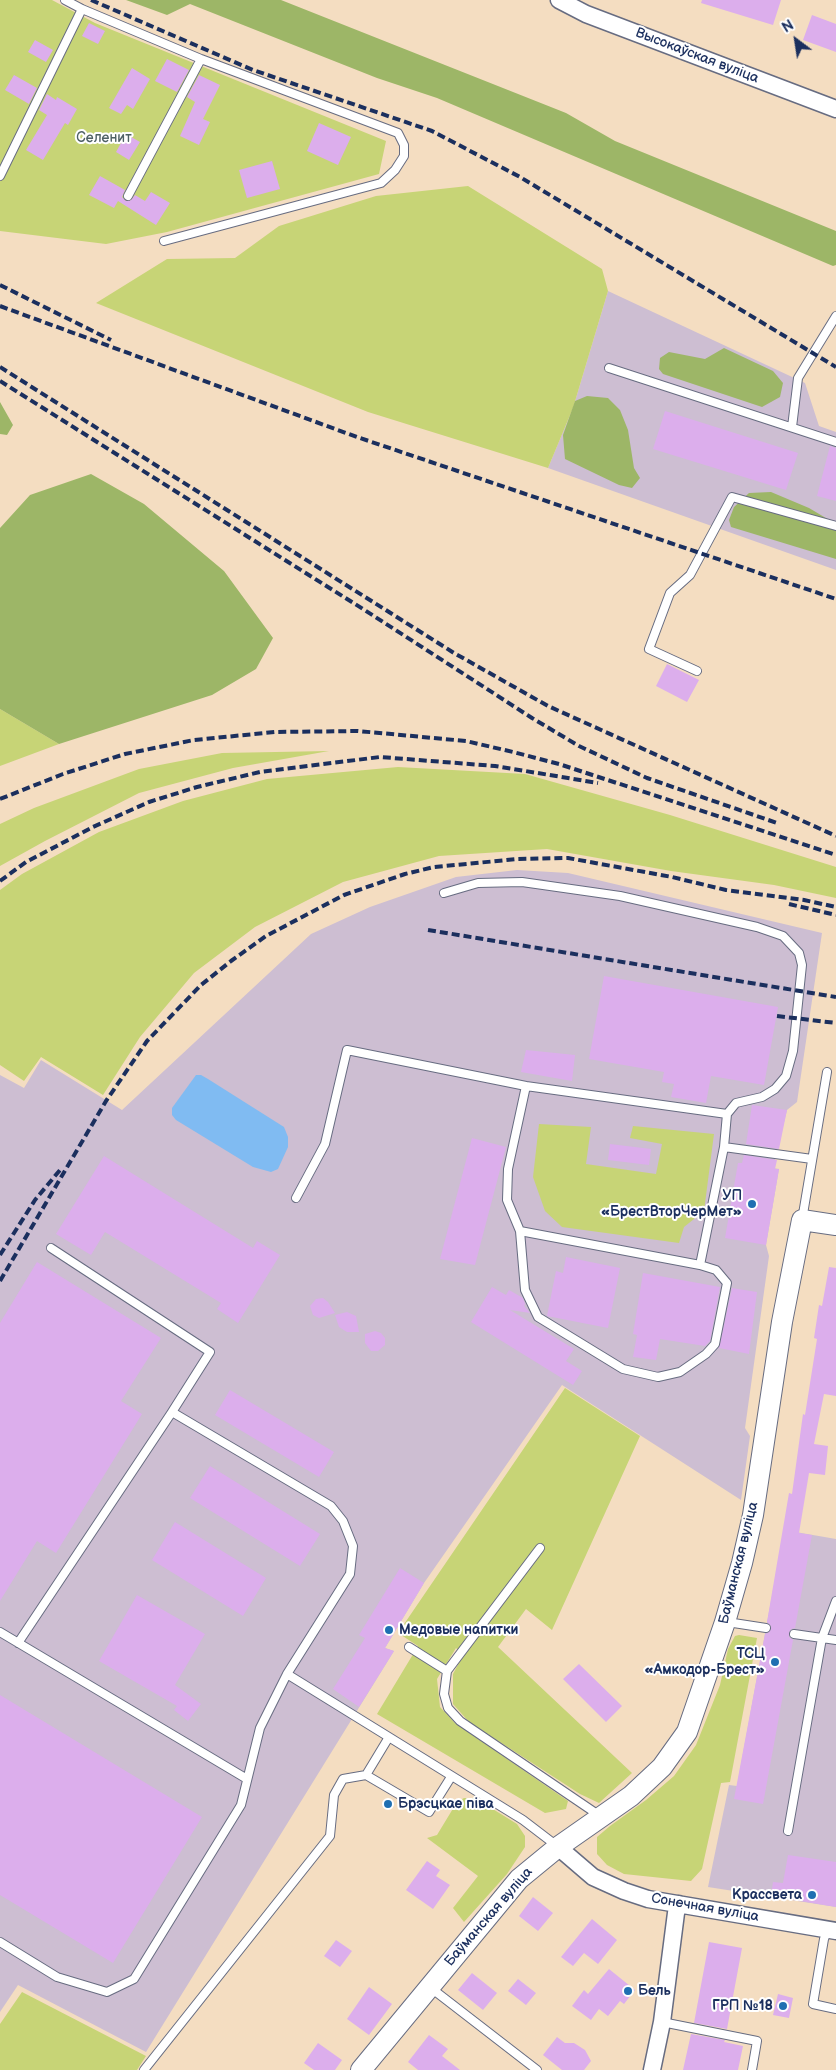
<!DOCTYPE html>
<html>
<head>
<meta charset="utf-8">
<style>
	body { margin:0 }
	#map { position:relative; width:836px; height:2070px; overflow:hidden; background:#f4ddc1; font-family:"Balsamiq Sans",sans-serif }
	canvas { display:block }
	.north { position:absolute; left:771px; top:15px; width:50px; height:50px; -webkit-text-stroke:4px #fff; paint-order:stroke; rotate:329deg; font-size:14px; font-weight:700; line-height:20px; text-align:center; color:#1b2f5e }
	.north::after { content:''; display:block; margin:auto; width:18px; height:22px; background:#1b2f5e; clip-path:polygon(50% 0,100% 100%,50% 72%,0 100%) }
</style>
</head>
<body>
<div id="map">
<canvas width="836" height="2070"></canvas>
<div class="north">N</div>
</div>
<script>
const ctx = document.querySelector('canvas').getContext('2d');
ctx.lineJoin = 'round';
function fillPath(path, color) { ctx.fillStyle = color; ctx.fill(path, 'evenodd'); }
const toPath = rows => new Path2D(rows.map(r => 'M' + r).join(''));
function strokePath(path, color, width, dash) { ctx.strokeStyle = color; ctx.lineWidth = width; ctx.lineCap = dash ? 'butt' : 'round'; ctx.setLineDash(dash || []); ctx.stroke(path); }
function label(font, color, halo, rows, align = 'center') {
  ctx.font = font + ' "Balsamiq Sans",sans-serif'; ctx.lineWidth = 4; ctx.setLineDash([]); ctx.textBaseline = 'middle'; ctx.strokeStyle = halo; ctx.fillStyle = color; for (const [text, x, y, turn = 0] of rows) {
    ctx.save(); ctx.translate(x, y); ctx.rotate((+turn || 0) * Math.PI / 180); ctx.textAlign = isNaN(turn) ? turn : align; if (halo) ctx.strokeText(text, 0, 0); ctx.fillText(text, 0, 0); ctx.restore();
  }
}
fillPath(toPath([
	[608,291,805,383,819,426,836,432,836,570,548,468,573,408],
	[517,870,568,873,822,933,797,1102,787,1110,773,1168,779,1169,766,1245,769,1256,745,1428,750,1436,741,1500,562,1385,424,1583,385,1648,394,1651,146,2052,18,1985,0,2012,0,1075,24,1088,41,1060,122,1110,311,934,370,907,456,877],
	[784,1530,836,1539,836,1907,708,1887,729,1785,737,1786]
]), '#cdbed2');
fillPath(toPath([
	[0,0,52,0,95,23,386,141,379,174,167,232,106,244,0,231],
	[468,186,602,269,608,291,573,408,548,468,368,412,96,303,167,259,235,258,279,226,376,196],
	[0,709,59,744,0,766],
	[329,751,233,768,139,793,45,841,0,866,0,824,34,808,139,769,222,753],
	[398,767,525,774,670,815,836,867,836,898,774,885,671,871,547,849,439,856,343,882,255,927,194,973,140,1037,103,1095,41,1057,24,1081,0,1065,0,890,22,874,99,832,183,801,267,779],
	[539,1124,591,1127,586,1164,656,1174,662,1144,630,1138,633,1126,714,1134,704,1211,684,1227,679,1243,562,1227,545,1211,533,1177],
	[565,1388,640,1436,552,1630,526,1609,498,1647,632,1773,599,1803,580,1794,469,1722,453,1704,453,1674,463,1655,456,1648,437,1679,440,1707,455,1723,568,1801,566,1809,545,1813,377,1714,418,1646,398,1633],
	[739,1635,757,1638,730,1782,721,1783,702,1869,691,1881,624,1874,607,1865,597,1854,597,1837,610,1826,646,1800,674,1776,696,1745,720,1685,728,1649,735,1636],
	[464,1798,475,1798,517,1824,525,1836,525,1847,507,1874,464,1922,453,1908,478,1876,427,1838,437,1835,457,1802],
	[22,1992,146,2056,137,2070,0,2070,0,2024]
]), '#c7d476');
fillPath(toPath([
	[126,0,281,0,566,113,615,141,836,231,836,265,833,266,437,98,377,78,190,4,167,15],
	[724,348,773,371,783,383,780,397,762,407,663,374,659,369,660,358,669,352,705,359],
	[587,396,608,398,620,410,628,430,634,468,640,478,632,488,619,485,565,459,563,435,575,401],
	[0,402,13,425,7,435,0,434],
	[91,474,144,504,224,571,273,638,256,669,212,695,59,744,0,709,0,528,30,495],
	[771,492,809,508,836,524,836,559,731,527,729,520,734,507,749,493]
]), '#9db667');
fillPath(toPath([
	[196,1075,201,1075,208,1079,284,1127,288,1137,288,1147,278,1169,271,1172,253,1167,176,1120,172,1115,172,1108]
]), '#80bbf2');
fillPath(toPath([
	[702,0,781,0,773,25,701,3],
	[812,15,836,24,836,52,803,40],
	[89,23,105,31,98,44,82,36],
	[35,40,53,50,46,62,28,52],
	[167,59,189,70,177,92,155,81],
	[132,68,150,79,133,109,127,105,121,114,109,108],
	[14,75,37,88,29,104,5,90],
	[199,75,220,85,203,119,210,122,199,145,180,136,195,102,187,97],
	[47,94,56,100,57,97,77,109,68,125,65,123,43,160,26,150,47,115,39,110],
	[319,123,351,137,338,165,307,151],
	[126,134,140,142,129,160,116,152],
	[272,161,280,189,247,198,239,170],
	[100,176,125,190,122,197,126,201,131,200,135,195,145,201,151,192,170,203,156,225,118,201,114,208,89,195],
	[665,411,798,453,786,490,653,449],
	[830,446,836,448,836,501,817,496],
	[667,664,699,680,687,702,656,686],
	[604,976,778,1007,764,1085,711,1076,706,1103,671,1097,674,1084,662,1082,664,1072,589,1059],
	[526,1050,575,1055,572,1081,521,1072],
	[752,1105,787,1110,779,1149,746,1144],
	[472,1138,506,1147,475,1265,440,1259],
	[610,1144,651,1149,649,1165,608,1160],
	[744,1155,777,1160,775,1169,779,1169,766,1245,725,1238,738,1163,742,1163],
	[104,1156,253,1248,257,1241,280,1255,238,1323,217,1309,221,1303,105,1232,91,1255,56,1234],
	[566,1257,620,1268,608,1328,547,1316,556,1271,563,1273],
	[37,1262,161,1338,121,1401,142,1414,56,1553,37,1541,0,1601,0,1323],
	[829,1267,836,1268,836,1396,824,1394,814,1444,828,1446,825,1475,809,1473,799,1533,812,1535,795,1628,791,1629,789,1633,789,1637,793,1640,763,1804,734,1799,765,1634,768,1633,771,1629,771,1626,767,1622,789,1493,792,1494,803,1414,805,1415,817,1339,814,1338,819,1305,822,1306],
	[643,1273,720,1287,710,1341,705,1346,660,1339,656,1360,633,1357,637,1335,633,1334],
	[492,1287,506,1295,509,1290,523,1298,525,1304,524,1306,530,1313,510,1310,574,1349,566,1361,582,1371,573,1385,471,1322],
	[732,1288,757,1292,749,1354,719,1348],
	[323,1298,328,1302,335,1313,319,1318,313,1315,310,1306,316,1299],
	[347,1312,356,1316,359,1332,347,1332,339,1327,335,1315],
	[375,1331,381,1333,385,1338,385,1345,378,1351,371,1351,365,1343,365,1334],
	[230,1390,334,1452,319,1477,215,1415],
	[210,1466,320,1534,300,1566,190,1498],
	[175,1522,266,1578,243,1616,152,1560],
	[400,1568,424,1583,385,1648,394,1651,359,1707,333,1689,365,1638,359,1635],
	[137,1595,205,1634,175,1685,201,1704,188,1721,174,1710,177,1706,99,1661],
	[579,1664,622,1706,606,1722,563,1679],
	[0,1695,202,1817,113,1963,0,1895],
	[788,1855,836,1862,836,1907,771,1896,773,1882,783,1883],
	[427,1861,440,1870,436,1876,450,1885,433,1909,406,1890],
	[533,1897,553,1913,538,1931,519,1916],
	[592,1919,617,1940,598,1964,584,1953,573,1966,561,1957],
	[336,1940,352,1951,340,1967,324,1956],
	[709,1942,742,1948,727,2029,694,2023],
	[609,1969,635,1990,624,2004,620,2001,608,2016,599,2009,591,2020,572,2006,584,1990,588,1994],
	[472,1973,497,1993,483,2010,458,1990],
	[518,1979,536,1993,526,2005,508,1991],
	[369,1987,392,2004,369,2035,347,2019],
	[778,1994,793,1998,789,2018,773,2015],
	[691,2034,725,2040,724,2042,743,2046,738,2070,683,2070],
	[429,2035,448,2049,442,2056,460,2070,418,2070,408,2062],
	[557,2037,565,2043,574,2043,585,2050,591,2061,584,2070,562,2070,543,2055],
	[318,2043,342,2060,335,2070,314,2070,304,2063]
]), '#dcaeec');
const service = toPath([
	[65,0,82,9,201,59,398,133,404,145,404,156,395,170,381,183,164,241],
	[0,176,82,9],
	[128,196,201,59],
	[609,368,836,442],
	[792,427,798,378,836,316],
	[697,671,649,649,670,593,690,575,732,497,836,526],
	[444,893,478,883,522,882,620,896,757,927,783,936,799,953,802,965,793,1051,786,1076,775,1089,762,1097,736,1103,727,1114,724,1147],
	[727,1114,526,1086,508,1169,507,1200,520,1231,700,1265,724,1147,812,1159],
	[296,1198,325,1144,347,1050,526,1086],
	[802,1220,827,1072],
	[520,1231,525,1290,538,1317,623,1369,658,1377,680,1372,706,1354,715,1344,727,1283,716,1270,700,1265],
	[51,1248,210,1352,172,1412],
	[727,1622,766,1628],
	[0,1632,247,1779],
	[794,1634,836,1640],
	[18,1643,172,1412,331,1506,343,1521,353,1546,350,1574,287,1674],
	[409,1647,447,1671,444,1694,448,1708,460,1721,600,1816],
	[447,1671,540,1548],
	[389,1737,366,1775,429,1812,451,1777],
	[788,1831,822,1638,836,1601],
	[828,1929,824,1939,813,2004,836,2009],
	[0,1942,57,1977,107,1992,134,1979,241,1805,260,1728,287,1674,523,1820,557,1846],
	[431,1988,537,2070],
	[662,2022,757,2041,752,2070],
	[144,2070,330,1836,334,1795,343,1779,366,1775]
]);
const minor = toPath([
	[559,0,586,14,836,109],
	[558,1847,593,1877,624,1891,648,1899,836,1931],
	[652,2070,662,2022,676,1913,679,1904]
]);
const tertiary = toPath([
	[361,2070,519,1879,558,1847,631,1796,662,1767,687,1732,725,1622,742,1563,753,1515,782,1322,802,1220,836,1225]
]);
strokePath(service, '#676c81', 10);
strokePath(minor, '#676c81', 19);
strokePath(tertiary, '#676c81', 22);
strokePath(service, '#fff', 8);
strokePath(minor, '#fff', 16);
strokePath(tertiary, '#fff', 20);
strokePath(toPath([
	[91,0,253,70,432,131,520,177,836,367],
	[0,285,111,340],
	[0,306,357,437,836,599],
	[0,367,454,653,548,706,836,836],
	[0,381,363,609,532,718,579,746,647,778,777,823],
	[0,799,63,774,125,754,194,740,275,732,358,731,466,741,513,752,559,764,836,855],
	[0,881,26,862,93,827,149,802,197,787,260,772,380,757,495,766,598,783],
	[789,904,836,915],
	[428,930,836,997],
	[777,1016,836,1023],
	[0,1255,35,1200,60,1170],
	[0,1281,106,1101,147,1041,201,985,231,961,266,936,344,895,405,874,434,867,518,859,568,858,672,877,726,890,804,900,836,907]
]), '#1b2f5e', 4, [8, 4]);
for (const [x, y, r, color] of [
	[752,1204,5,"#1f6fb2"],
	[389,1630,5,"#1f6fb2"],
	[775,1662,5,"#1f6fb2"],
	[388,1804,5,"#1f6fb2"],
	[812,1895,5,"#1f6fb2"],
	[628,1991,5,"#1f6fb2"],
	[783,2006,5,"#1f6fb2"]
]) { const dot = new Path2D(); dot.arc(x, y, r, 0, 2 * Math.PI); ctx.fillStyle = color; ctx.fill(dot); strokePath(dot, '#fff', 2); }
label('14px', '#1b2f5e', '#fff', [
	["Высокаўская вуліца",697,56,21],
	["Баўманская вуліца",739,1563,-76],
	["Сонечная вуліца",705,1908,10],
	["Баўманская вуліца",489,1917,-49]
]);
label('14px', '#4f6165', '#fff', [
	["Селенит",104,138]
]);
label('bold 14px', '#1b2f5e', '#fff', [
	["УП",742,1196],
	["«БрестВторЧерМет»",742,1212],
	["Медовые напитки",399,1630,"left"],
	["ТСЦ",765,1654],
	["«Амкодор-Брест»",765,1670],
	["Брэсцкае піва",398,1804,"left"],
	["Крассвета",802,1895],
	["Бель",638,1991,"left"],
	["ГРП №18",773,2006]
], 'right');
</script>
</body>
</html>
